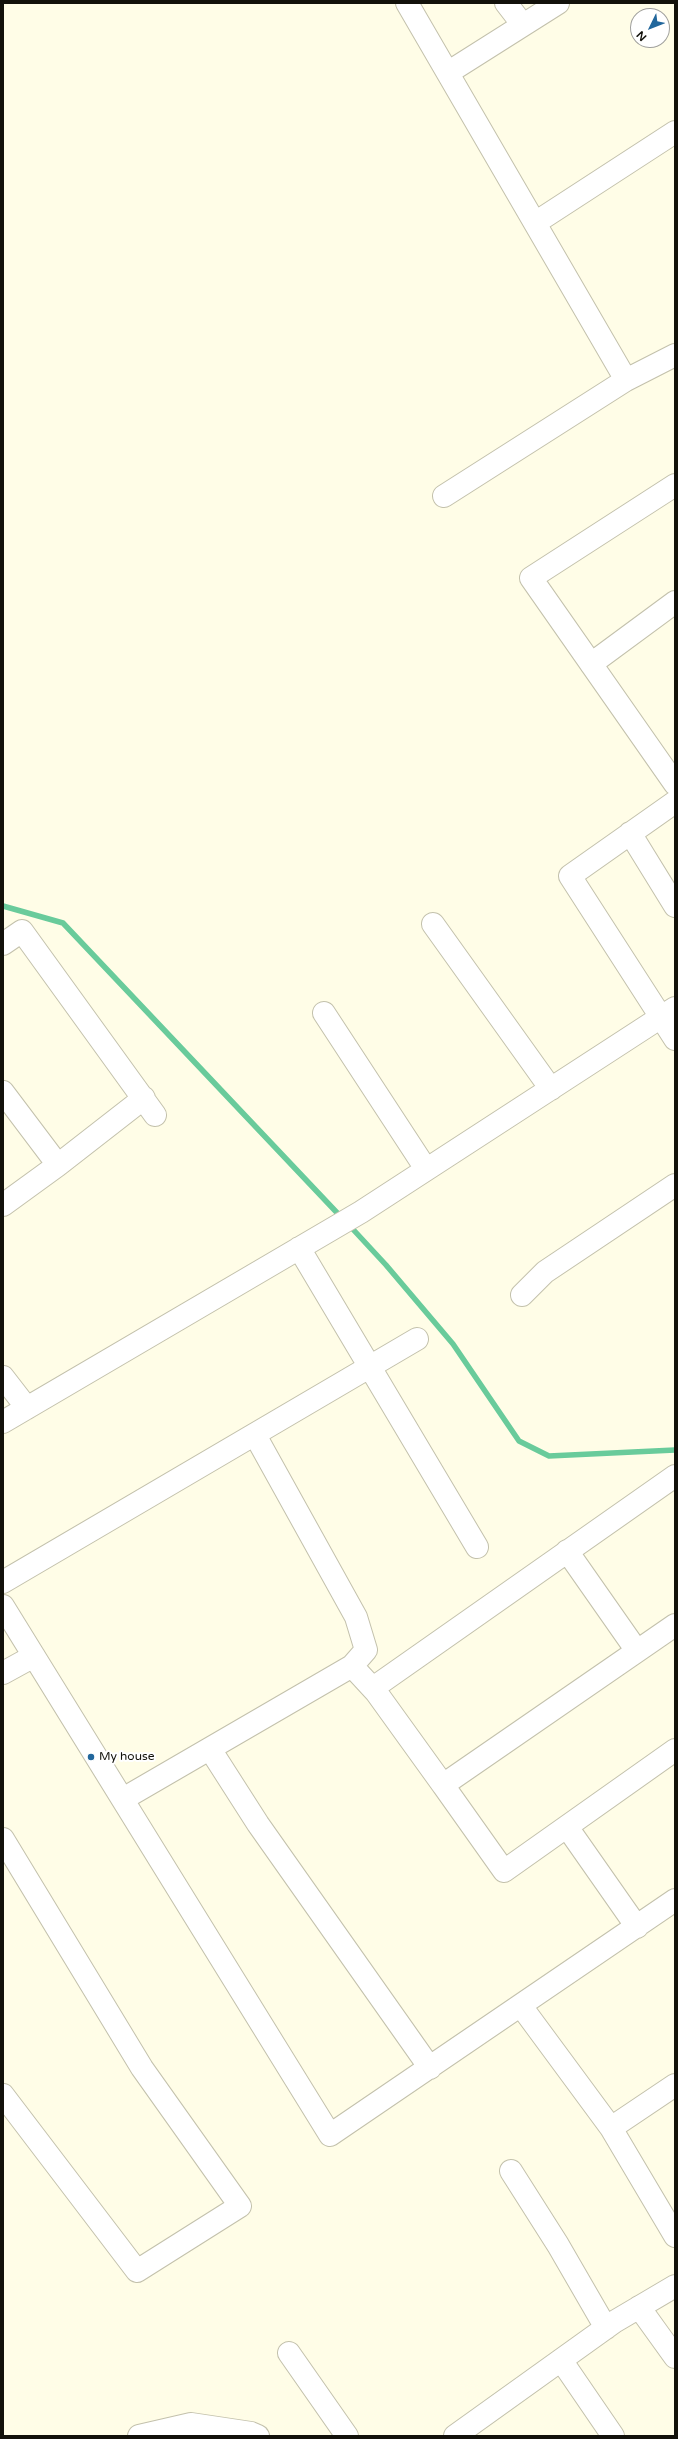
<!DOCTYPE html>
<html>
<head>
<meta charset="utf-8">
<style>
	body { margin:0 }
	#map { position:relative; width:678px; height:2439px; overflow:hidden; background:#fffde7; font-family:"Varela Round",sans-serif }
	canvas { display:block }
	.frame { position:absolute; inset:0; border:4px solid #12110a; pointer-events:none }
	.north { position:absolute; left:630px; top:8px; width:40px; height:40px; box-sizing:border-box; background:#fff; border:1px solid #a0a09d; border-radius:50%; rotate:227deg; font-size:11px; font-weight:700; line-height:16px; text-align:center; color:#12110a }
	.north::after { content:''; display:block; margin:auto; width:14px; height:18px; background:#22679c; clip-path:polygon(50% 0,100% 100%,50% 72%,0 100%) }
</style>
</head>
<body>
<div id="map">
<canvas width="678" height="2439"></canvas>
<div class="frame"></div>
<div class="north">N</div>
</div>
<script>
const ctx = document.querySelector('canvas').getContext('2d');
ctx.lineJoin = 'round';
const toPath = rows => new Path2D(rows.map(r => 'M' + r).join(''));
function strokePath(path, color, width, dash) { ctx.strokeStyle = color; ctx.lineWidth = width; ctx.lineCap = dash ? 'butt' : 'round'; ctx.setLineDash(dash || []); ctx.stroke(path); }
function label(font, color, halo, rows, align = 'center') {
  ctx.font = font + ' "Varela Round",sans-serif'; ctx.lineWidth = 4; ctx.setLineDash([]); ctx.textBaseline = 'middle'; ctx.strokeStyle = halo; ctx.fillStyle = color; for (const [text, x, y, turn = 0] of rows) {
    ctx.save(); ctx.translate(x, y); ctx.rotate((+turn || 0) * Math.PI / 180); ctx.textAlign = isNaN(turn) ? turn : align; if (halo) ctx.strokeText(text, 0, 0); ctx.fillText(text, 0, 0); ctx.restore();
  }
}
strokePath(toPath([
	[3,906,63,923,342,1218],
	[349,1225,386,1265,453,1344,519,1441,549,1456,675,1450]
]), '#69cb9b', 5.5);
const minor = toPath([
	[407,3,626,380],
	[506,3,523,25],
	[449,72,558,3],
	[535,223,675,132],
	[675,485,531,578,675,784],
	[444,496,626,380,675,355],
	[591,664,675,602],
	[675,802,570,876,675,1039],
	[630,833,675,906],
	[433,924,551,1089],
	[3,944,22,931,155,1115],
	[324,1013,426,1169],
	[3,1092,58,1165,3,1205],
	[58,1165,144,1098],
	[299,1248,477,1547],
	[522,1295,545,1272,675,1185],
	[3,1377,27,1408],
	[3,1422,361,1212,675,1008],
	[255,1435,356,1617,366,1650,352,1666],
	[567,1551,637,1651],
	[3,1582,417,1339],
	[3,1606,330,2135,675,1900],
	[3,1673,34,1656],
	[373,1688,675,1476],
	[210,1749,258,1824,430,2068],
	[443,1785,504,1871,675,1750],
	[123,1799,352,1666,376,1692,443,1785,675,1625],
	[567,1827,637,1927],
	[3,1839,142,2068,240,2206,137,2271,3,2095],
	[521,2006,611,2128],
	[675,2085,611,2128,675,2236],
	[511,2171,558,2245,606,2328],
	[639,2307,675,2357],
	[289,2353,347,2436],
	[561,2360,613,2436],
	[455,2436,614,2322,675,2286]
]);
const primary = toPath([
	[139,2436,191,2424,251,2433,258,2436]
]);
strokePath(minor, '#c3c1ac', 24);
strokePath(primary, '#c3c1ac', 24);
strokePath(minor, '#fff', 22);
strokePath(primary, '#fff', 22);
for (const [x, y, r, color] of [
	[91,1757,4,"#22679c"]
]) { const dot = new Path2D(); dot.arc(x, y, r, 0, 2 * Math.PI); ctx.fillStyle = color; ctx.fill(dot); strokePath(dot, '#fff', 1.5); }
label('12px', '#12110a', '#fff', [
	["My house",99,1757]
], 'left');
</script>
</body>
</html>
